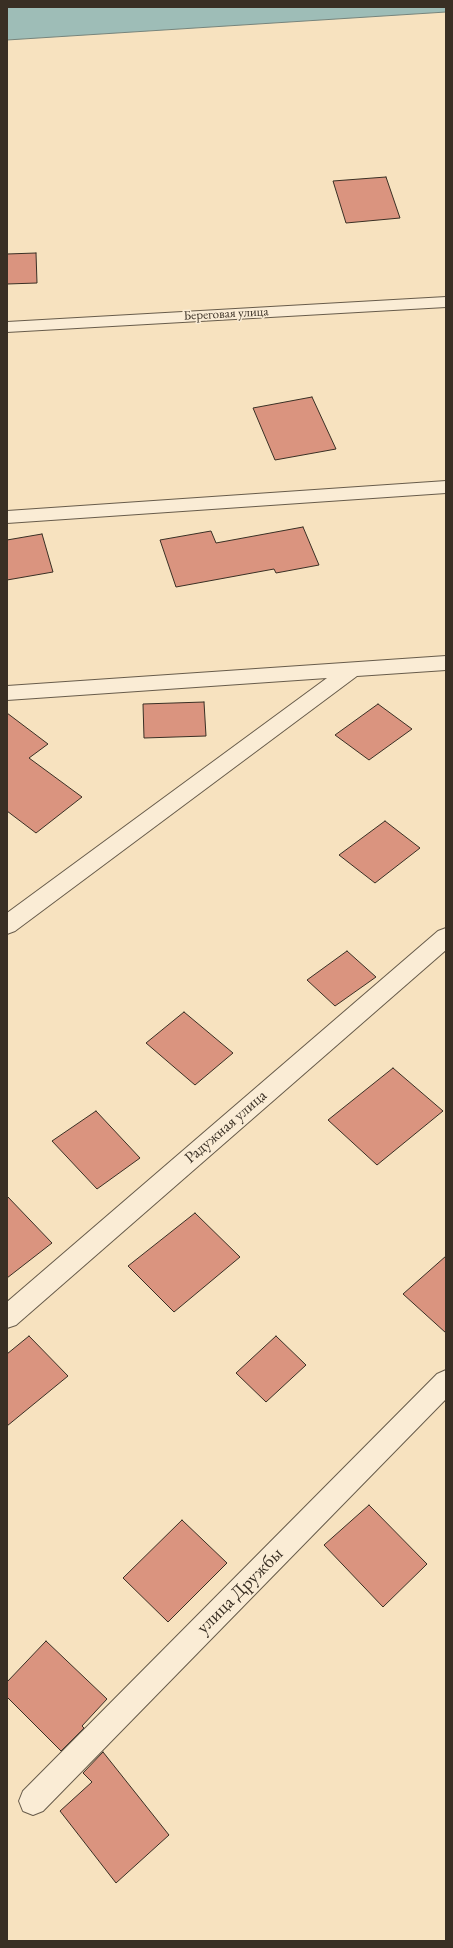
<!DOCTYPE html>
<html>
<head>
<meta charset="utf-8">
<style>
	body { margin:0 }
	#map { position:relative; width:453px; height:1948px; overflow:hidden; background:#f7e2bf; font-family:"EB Garamond",serif }
	canvas { display:block }
	.frame { position:absolute; inset:0; border:8px solid #392f24; pointer-events:none }
</style>
</head>
<body>
<div id="map">
<canvas width="453" height="1948"></canvas>
<div class="frame"></div>
</div>
<script>
const ctx = document.querySelector('canvas').getContext('2d');
ctx.lineJoin = 'round';
function fillPath(path, color) { ctx.fillStyle = color; ctx.fill(path, 'evenodd'); }
const toPath = rows => new Path2D(rows.map(r => 'M' + r).join(''));
function strokePath(path, color, width, dash) { ctx.strokeStyle = color; ctx.lineWidth = width; ctx.lineCap = dash ? 'butt' : 'round'; ctx.setLineDash(dash || []); ctx.stroke(path); }
function label(font, color, halo, rows, align = 'center') {
  ctx.font = font + ' "EB Garamond",serif'; ctx.lineWidth = 3; ctx.setLineDash([]); ctx.textBaseline = 'middle'; ctx.strokeStyle = halo; ctx.fillStyle = color; for (const [text, x, y, turn = 0] of rows) {
    ctx.save(); ctx.translate(x, y); ctx.rotate((+turn || 0) * Math.PI / 180); ctx.textAlign = isNaN(turn) ? turn : align; if (halo) ctx.strokeText(text, 0, 0); ctx.fillText(text, 0, 0); ctx.restore();
  }
}
const water = toPath([
	[7,7,446,7,446,12,7,40,7,7]
]);
fillPath(water, '#9ebdb7');
strokePath(water, '#76847c', 1);
const building = toPath([
	[386,177,400,218,346,223,333,181,386,177],
	[36,253,37,283,7,284,7,254,36,253],
	[312,397,336,449,275,460,253,408,312,397],
	[303,527,319,565,276,573,274,569,176,587,160,540,211,531,216,543,303,527],
	[42,534,53,572,7,580,7,540,42,534],
	[204,702,206,736,144,738,143,704,204,702],
	[378,704,412,729,369,760,335,735,378,704],
	[7,713,48,744,29,758,82,797,36,833,7,811,7,713],
	[385,821,420,848,375,883,339,855,385,821],
	[347,951,376,977,335,1006,307,980,347,951],
	[184,1012,233,1053,195,1085,146,1043,184,1012],
	[393,1068,443,1111,377,1165,328,1120,393,1068],
	[96,1111,140,1158,97,1189,52,1141,96,1111],
	[7,1196,52,1243,7,1278,7,1196],
	[195,1213,240,1257,174,1312,128,1266,195,1213],
	[446,1256,446,1333,403,1294,446,1256],
	[29,1336,68,1376,7,1426,7,1354,29,1336],
	[276,1336,306,1365,266,1402,236,1373,276,1336],
	[369,1505,427,1564,383,1607,324,1545,369,1505],
	[182,1520,227,1563,168,1622,123,1578,182,1520],
	[46,1641,107,1699,82,1726,84,1728,61,1751,7,1697,7,1682,46,1641],
	[103,1752,169,1835,116,1883,60,1811,92,1782,83,1773,103,1752]
]);
fillPath(building, '#da947f');
strokePath(building, '#392f24', 1);
const minor = toPath([
	[446,297,446,307,7,332,7,322,446,297],
	[446,481,446,493,7,523,7,511,446,481],
	[446,656,446,670,357,676,15,931,7,934,7,913,327,678,7,700,7,686,446,656],
	[446,928,446,950,16,1325,7,1328,7,1302,438,931,446,928],
	[446,1370,446,1399,43,1811,33,1815,23,1811,19,1801,23,1791,437,1374,446,1370]
]);
strokePath(minor, '#685c4b', 2);
fillPath(minor, '#faecd5');
label('13px', '#392f24', '#faecd5', [
	["Береговая улица",226,314,-3]
]);
label('16px', '#392f24', '#faecd5', [
	["Радужная улица",226,1127,-41]
]);
label('19px', '#392f24', '#faecd5', [
	["улица Дружбы",240,1591,-45]
]);
</script>
</body>
</html>
